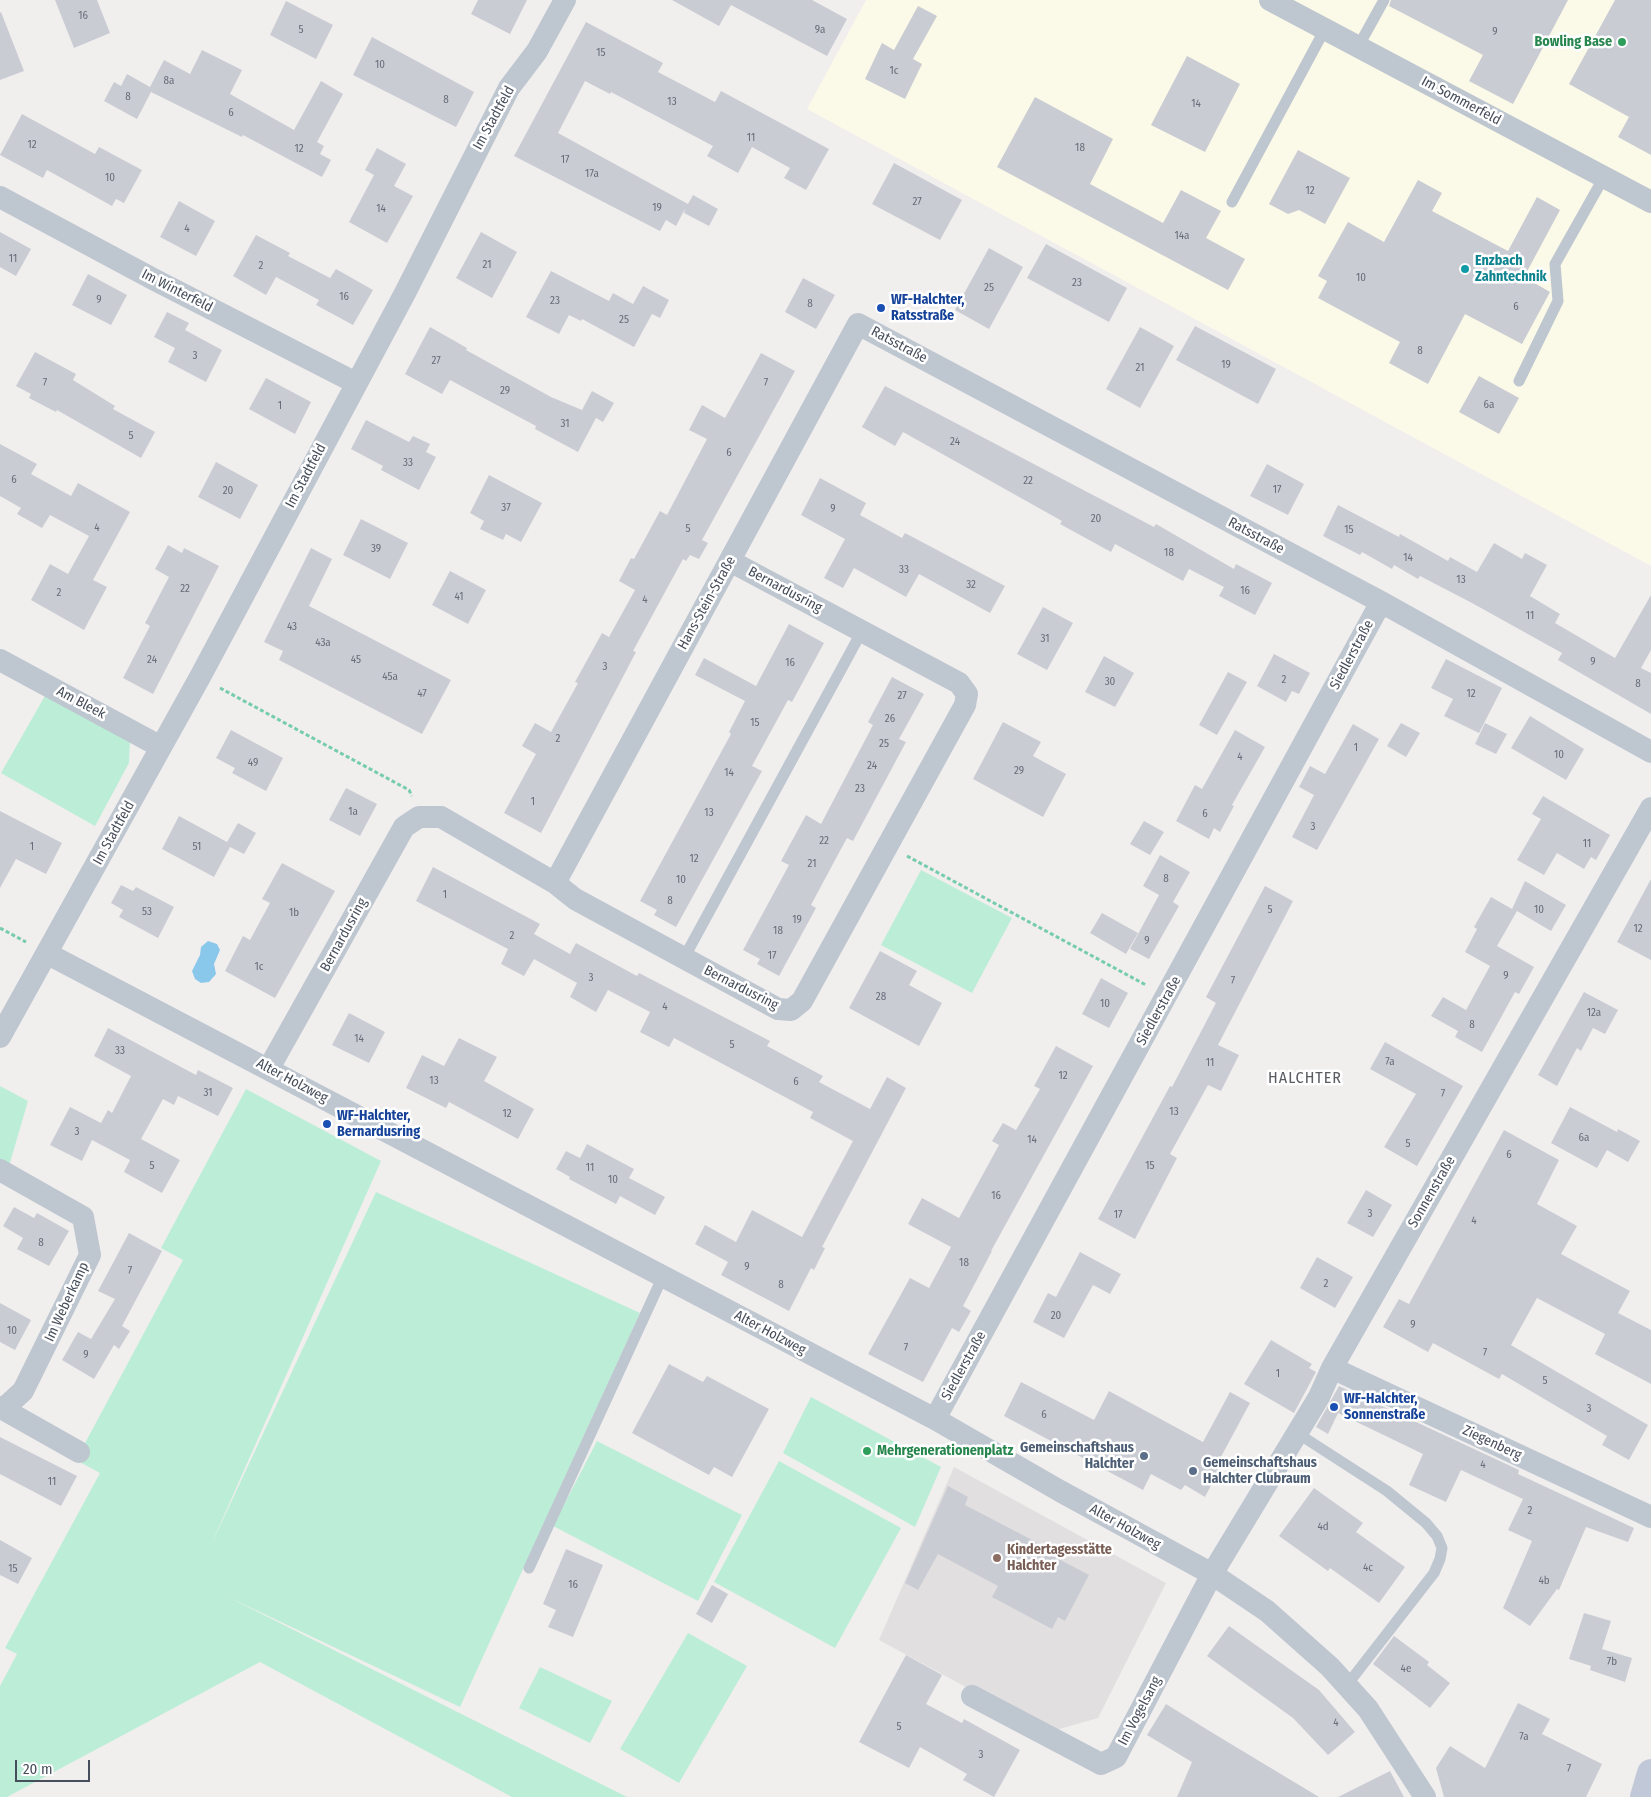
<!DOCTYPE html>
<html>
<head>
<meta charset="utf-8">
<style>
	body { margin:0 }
	#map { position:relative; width:1651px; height:1797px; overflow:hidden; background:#f1eeee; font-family:"Fira Sans Condensed",sans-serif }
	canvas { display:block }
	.scale { position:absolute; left:15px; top:1760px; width:75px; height:22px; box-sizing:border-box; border:2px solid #464e5b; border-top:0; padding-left:6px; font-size:15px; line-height:18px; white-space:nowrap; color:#464e5b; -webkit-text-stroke:4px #fff; paint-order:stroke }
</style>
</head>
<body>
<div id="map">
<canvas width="1651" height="1797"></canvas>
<div class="scale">20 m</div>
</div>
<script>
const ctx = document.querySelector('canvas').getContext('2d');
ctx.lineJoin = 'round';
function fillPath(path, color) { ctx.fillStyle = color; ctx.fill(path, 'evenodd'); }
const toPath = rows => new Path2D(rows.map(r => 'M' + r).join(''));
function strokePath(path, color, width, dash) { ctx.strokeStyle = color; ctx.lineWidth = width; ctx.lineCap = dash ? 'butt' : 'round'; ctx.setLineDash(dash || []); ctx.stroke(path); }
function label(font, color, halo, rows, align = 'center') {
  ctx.font = font + ' "Fira Sans Condensed",sans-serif'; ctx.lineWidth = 5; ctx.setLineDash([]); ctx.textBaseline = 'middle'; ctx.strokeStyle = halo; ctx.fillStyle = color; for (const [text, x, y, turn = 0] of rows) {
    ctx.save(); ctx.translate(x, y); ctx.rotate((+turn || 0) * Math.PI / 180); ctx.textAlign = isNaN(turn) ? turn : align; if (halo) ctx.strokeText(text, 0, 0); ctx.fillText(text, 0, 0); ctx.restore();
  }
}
fillPath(toPath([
	[866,0,1651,0,1651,566,807,109]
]), '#fbf9e7');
fillPath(toPath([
	[954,1467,1166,1583,1098,1718,1049,1732,879,1640]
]), '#e2dfe0');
fillPath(toPath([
	[46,694,130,740,129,763,95,826,1,773],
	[921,870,1012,918,972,993,881,945],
	[0,1086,28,1101,9,1166,0,1161],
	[246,1089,381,1161,210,1547,376,1192,640,1313,460,1707,226,1596,627,1797,512,1797,260,1662,7,1797,0,1797,0,1686,17,1654,5,1648,100,1473,76,1460,183,1260,161,1248],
	[811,1397,941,1467,915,1527,783,1453],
	[597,1441,742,1515,698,1601,553,1526],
	[779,1461,901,1528,835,1648,714,1582],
	[688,1633,747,1666,679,1783,620,1749],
	[540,1667,612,1701,590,1743,519,1708]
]), '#bceed7');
fillPath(toPath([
	[208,941,217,944,220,950,214,964,216,974,209,982,201,983,195,979,192,971,200,955,201,947]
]), '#8ac8eb');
fillPath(toPath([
	[55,0,97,0,110,33,74,48],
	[478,0,527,0,510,34,471,14],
	[672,0,812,0,847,19,827,56,731,5,719,26],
	[1391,0,1568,0,1513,104,1469,81,1483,55,1389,6],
	[1615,0,1651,0,1651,155,1618,137,1629,117,1569,84],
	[286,1,333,25,316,59,270,35],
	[918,6,937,16,913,59,922,64,905,99,865,79,882,43,894,50],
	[1,12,24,71,0,80,0,13],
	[586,22,663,63,658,72,715,102,721,91,829,149,806,190,784,178,790,168,752,147,738,173,707,156,713,146,611,92,610,94,585,81,558,133,688,204,693,195,718,209,709,226,684,213,685,209,676,226,666,220,660,231,514,156],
	[372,37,474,92,456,127,353,75],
	[202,50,242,70,230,94,294,130,321,81,343,94,317,142,324,146,320,154,331,160,322,177,243,135,242,137,151,92,137,119,104,101,114,82,121,86,127,74,150,87,164,60,190,74],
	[1187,56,1240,84,1205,152,1151,125],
	[1035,97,1113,139,1090,184,1163,223,1181,190,1221,211,1206,238,1245,259,1228,290,997,167],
	[22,114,95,154,99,147,142,170,124,203,116,199,112,206,47,170,43,178,0,155],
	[377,148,406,164,394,186,413,196,387,243,349,222,374,175,365,170],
	[1298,150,1350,178,1325,224,1299,210,1288,214,1269,204],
	[894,163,962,200,940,240,872,204],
	[1418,180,1442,193,1432,211,1508,251,1537,197,1560,210,1524,277,1550,292,1522,344,1465,314,1428,384,1389,363,1400,342,1318,298,1327,281,1318,276,1348,222,1384,242],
	[179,201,215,221,196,256,160,237],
	[0,232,31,249,16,276,0,267],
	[481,232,517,252,492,298,456,278],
	[256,235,290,253,288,256,330,278,336,269,373,290,353,325,316,305,319,300,276,277,266,295,233,276],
	[1046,244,1127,288,1109,322,1027,278],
	[989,248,1023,267,989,329,955,310],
	[551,271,609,301,613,293,633,304,643,286,669,300,660,318,652,314,634,347,582,319,581,321,569,315,559,334,526,317],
	[88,274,127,295,111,325,72,305],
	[803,278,835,295,816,329,785,312],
	[167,312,189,323,185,330,222,350,206,382,168,362,175,348,154,337],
	[1195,326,1276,369,1258,404,1176,360],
	[430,327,467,348,466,350,551,397,582,410,592,391,614,403,603,422,596,418,578,452,535,429,536,426,450,380,442,394,405,374],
	[1140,327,1174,346,1140,408,1106,389],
	[35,352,76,374,73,380,115,406,113,409,155,432,141,458,57,410,56,412,29,398,31,394,16,386],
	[761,353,795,371,702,540,708,543,699,559,690,555,686,561,683,559,633,651,636,652,541,833,504,813,536,754,522,746,535,723,551,732,578,683,575,682,602,633,609,637,635,590,619,581,631,558,634,559,660,511,667,515,707,439,689,430,702,405,725,418],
	[1479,376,1519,398,1499,434,1459,412],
	[266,378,311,402,295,434,249,409],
	[885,386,1154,527,1156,524,1234,569,1236,564,1272,583,1255,615,1219,596,1224,587,1189,569,1183,581,1115,544,1111,552,1060,524,1062,521,903,432,895,446,862,427],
	[366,420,409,442,413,436,430,444,426,452,436,457,419,490,381,470,383,466,351,449],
	[0,444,37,464,31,474,71,496,78,483,130,512,93,580,107,587,84,630,31,600,50,564,68,574,89,536,50,515,42,528,17,514,21,508,0,496],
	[216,462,258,485,240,519,198,497],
	[1267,464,1304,484,1288,515,1250,496],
	[489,475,542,503,521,542,506,534,503,540,480,529,484,521,470,513],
	[820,478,866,503,860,515,902,538,905,533,1005,586,990,613,919,574,906,597,854,568,843,588,824,578,845,539,801,515],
	[1338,505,1399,537,1400,534,1448,561,1450,557,1477,572,1494,543,1522,559,1525,553,1547,565,1530,596,1560,614,1555,623,1615,658,1651,595,1651,650,1641,668,1651,673,1651,714,1558,660,1562,653,1472,603,1420,576,1418,579,1394,565,1392,569,1362,552,1360,555,1323,536],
	[361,519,408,543,390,579,343,555],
	[168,545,182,553,184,548,219,566,153,694,123,678,150,626,145,623,169,577,155,569],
	[311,548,332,559,309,606,451,680,422,734,279,660,283,651,264,642],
	[450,571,486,590,468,624,432,605],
	[1043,607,1073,623,1047,670,1017,654],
	[789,624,824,643,792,702,788,700,752,766,762,771,676,927,654,915,657,910,640,901,731,734,729,732,745,701,695,675,704,658,756,686],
	[1274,654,1310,673,1299,694,1292,691,1286,702,1257,686],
	[1104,656,1134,673,1115,707,1085,692],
	[1446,659,1502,688,1479,733,1444,716,1453,699,1431,688],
	[1228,672,1247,682,1217,735,1199,725],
	[892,677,924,694,899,739,906,742,853,841,847,838,834,862,811,905,816,908,779,976,757,964,760,959,743,950,789,865,781,861,806,815,821,824,873,725,868,722],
	[1530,716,1584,749,1566,780,1511,748],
	[1003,722,1041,742,1033,756,1066,774,1043,817,973,779],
	[1401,723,1420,733,1406,757,1387,746],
	[1485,723,1507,734,1496,754,1475,744],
	[1353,724,1379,739,1317,850,1292,837,1314,795,1299,787,1310,766,1325,774],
	[231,730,283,758,266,791,232,773,235,768,216,758],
	[1235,730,1265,747,1232,805,1234,806,1220,832,1214,828,1209,839,1176,821,1195,785,1202,789],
	[346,788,377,804,360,836,329,820],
	[1543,796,1610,835,1596,860,1591,857,1584,869,1557,853,1544,875,1517,860,1541,819,1532,814],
	[0,811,62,843,46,874,16,859,0,888],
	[179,816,227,842,238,823,256,833,244,854,230,847,214,877,162,849],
	[1144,821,1164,832,1150,855,1130,844],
	[1160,855,1190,872,1173,902,1179,906,1149,959,1130,949,1159,895,1143,886],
	[282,863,335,891,275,998,225,971,243,936,250,940,270,903,262,899],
	[433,867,540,924,534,934,570,954,576,943,637,976,639,973,770,1041,767,1046,823,1076,819,1082,870,1109,887,1077,906,1088,822,1247,825,1248,814,1270,811,1268,789,1311,721,1275,728,1262,695,1244,705,1225,736,1242,752,1210,802,1237,853,1141,810,1118,813,1112,674,1038,669,1047,640,1032,650,1012,608,990,596,1012,570,997,577,983,534,959,524,976,501,964,508,949,416,901],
	[1651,879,1651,960,1617,942],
	[1525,881,1566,905,1551,931,1517,911,1497,946,1534,967,1519,994,1515,992,1482,1052,1455,1037,1458,1031,1431,1016,1443,997,1466,1010,1490,966,1465,952,1477,929,1474,927,1491,897,1512,909],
	[121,885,133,891,136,887,174,907,158,938,119,917,123,910,111,903],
	[1265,886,1293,901,1218,1045,1239,1055,1221,1091,1208,1085,1170,1154,1177,1158,1135,1239,1098,1219,1170,1086,1172,1087,1216,1003,1206,997],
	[1102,913,1138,933,1126,954,1090,933],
	[880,951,917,971,909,985,942,1003,919,1046,849,1008],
	[1101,978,1128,993,1109,1028,1082,1014],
	[1584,992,1618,1010,1605,1034,1593,1028,1581,1051,1577,1048,1557,1086,1538,1075],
	[349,1013,385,1032,369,1063,332,1045],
	[108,1028,196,1075,198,1070,233,1088,218,1116,178,1096,174,1105,163,1099,141,1139,180,1160,162,1193,124,1172,130,1160,92,1140,82,1161,50,1145,70,1107,101,1123,108,1110,112,1113,131,1076,94,1056],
	[459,1038,497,1057,484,1081,534,1109,518,1139,449,1102,446,1108,406,1088,422,1055,444,1066],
	[1385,1042,1463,1086,1417,1166,1384,1147,1416,1094,1370,1069],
	[1056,1046,1093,1066,991,1251,992,1251,963,1306,971,1311,959,1332,952,1328,923,1382,868,1354,910,1278,929,1288,951,1247,908,1224,922,1198,959,1218,999,1145,992,1141,1003,1123,1016,1130,1040,1089,1034,1086],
	[1570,1107,1617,1132,1618,1129,1640,1141,1628,1162,1607,1150,1597,1168,1551,1143],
	[1504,1130,1559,1160,1537,1204,1577,1226,1561,1254,1630,1291,1618,1313,1651,1330,1651,1384,1595,1354,1605,1334,1537,1298,1511,1345,1648,1425,1629,1460,1602,1445,1607,1436,1502,1374,1499,1379,1433,1343,1428,1352,1383,1327,1399,1299,1409,1304],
	[587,1144,634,1169,629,1178,665,1197,655,1215,620,1196,616,1204,569,1179,570,1177,556,1169,566,1151,580,1158],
	[1366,1190,1392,1205,1373,1237,1347,1223],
	[14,1207,34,1218,37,1213,69,1231,49,1266,17,1249,23,1238,3,1226],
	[129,1233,162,1251,122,1326,130,1331,119,1349,114,1345,94,1379,62,1360,78,1332,91,1339,115,1299,98,1291],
	[1080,1252,1121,1274,1110,1294,1093,1285,1064,1338,1033,1322,1048,1293,1056,1297],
	[1317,1257,1353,1277,1335,1308,1300,1288],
	[0,1303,31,1320,15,1350,0,1342],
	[1271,1340,1312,1364,1309,1368,1316,1372,1294,1413,1244,1384],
	[669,1364,703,1382,707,1376,769,1409,732,1477,714,1467,709,1475,632,1433],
	[1021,1382,1094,1420,1109,1391,1203,1442,1230,1392,1250,1403,1216,1466,1220,1468,1205,1497,1185,1485,1181,1490,1151,1474,1143,1490,1004,1416],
	[1339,1386,1519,1470,1518,1474,1634,1528,1628,1542,1586,1527,1559,1590,1557,1589,1530,1626,1503,1608,1532,1541,1508,1530,1523,1499,1461,1470,1446,1502,1409,1485,1423,1454,1338,1413,1328,1434,1316,1427],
	[0,1437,77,1476,61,1506,0,1474],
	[948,1486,968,1497,965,1505,1038,1543,1036,1547,1089,1575,1065,1621,1058,1617,1052,1629,992,1597,998,1586,938,1554,918,1590,905,1583],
	[1314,1488,1363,1523,1356,1532,1405,1567,1379,1603,1330,1568,1328,1571,1279,1536],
	[0,1540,32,1558,18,1584,0,1575],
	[566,1549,603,1565,573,1637,548,1627,556,1610,543,1604],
	[712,1585,728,1594,712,1623,696,1614],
	[1584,1613,1611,1621,1602,1649,1632,1658,1625,1682,1590,1670,1591,1666,1569,1659],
	[1229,1626,1319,1690,1355,1732,1328,1755,1293,1718,1207,1656],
	[1394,1636,1429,1662,1427,1665,1450,1683,1430,1708,1373,1664],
	[906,1655,942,1675,926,1704,962,1723,964,1719,1020,1750,994,1797,963,1780,967,1774,920,1747,909,1768,859,1742],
	[1518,1703,1550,1719,1542,1734,1602,1764,1586,1797,1444,1797,1436,1768,1450,1746,1485,1768],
	[1166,1704,1216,1735,1319,1797,1177,1797,1192,1762,1147,1735],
	[1390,1771,1404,1797,1338,1797]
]), '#caccd4');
strokePath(toPath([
	[220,688,409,790,412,796],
	[907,856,1146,985],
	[0,928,26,942]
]), '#75ccae', 3, [4, 2.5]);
strokePath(toPath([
	[1358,47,1384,0],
	[1232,202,1325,29],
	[1519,381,1558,301,1555,264,1604,177],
	[684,958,862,631],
	[1297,1433,1387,1491,1426,1523,1437,1536,1442,1548,1440,1559,1434,1573,1347,1685],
	[529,1568,663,1276]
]), '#bec6d0', 11);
strokePath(toPath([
	[1270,0,1651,202],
	[0,197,155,280,356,383],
	[0,660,161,747],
	[555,883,858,324,1381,602,1651,752],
	[48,954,935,1419,1060,1491,1212,1574,1267,1611,1330,1667,1368,1709,1425,1797],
	[0,1037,200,677,405,293,509,88,537,51,565,0],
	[269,1068,404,827,419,817,441,817,555,883,575,899,778,1009,791,1010,802,1001,965,705,967,694,959,683,730,561],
	[0,1170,83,1217,90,1255,23,1391,3,1409,0,1407],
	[1332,1368,1651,1517],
	[3,1409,79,1452],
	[935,1419,1381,602],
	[972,1696,1101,1764,1116,1757,1212,1574,1319,1397,1332,1368,1651,808]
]), '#bec6d0', 22);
strokePath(toPath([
	[1644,1797,1651,1773]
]), '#c1c8d7', 28);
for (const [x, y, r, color] of [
	[1622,42,5,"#2e9e5b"],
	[1465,269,5,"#0f9aa8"],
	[881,308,5,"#1a4fb4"],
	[327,1124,5,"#1a4fb4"],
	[1334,1407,5,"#1a4fb4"],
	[867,1451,5,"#2e9e5b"],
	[1144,1456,5,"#5c6f8a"],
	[1193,1471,5,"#5c6f8a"],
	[997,1558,5,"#8d6e63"]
]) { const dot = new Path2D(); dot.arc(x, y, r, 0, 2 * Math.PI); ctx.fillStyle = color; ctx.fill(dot); strokePath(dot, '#fff', 2); }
label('11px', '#676e79', null, [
	["16",83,16],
	["5",301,30],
	["9a",820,30],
	["9",1495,32],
	["15",601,53],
	["10",380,65],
	["1c",894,71],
	["8a",169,81],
	["8",128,97],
	["8",446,100],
	["13",672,102],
	["14",1196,104],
	["6",231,113],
	["11",751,138],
	["12",32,145],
	["18",1080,148],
	["12",299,149],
	["17",565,160],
	["17a",592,174],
	["10",110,178],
	["12",1310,191],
	["27",917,202],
	["19",657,208],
	["14",381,209],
	["4",187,229],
	["14a",1182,236],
	["11",13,259],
	["21",487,265],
	["2",261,266],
	["10",1361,278],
	["23",1077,283],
	["25",989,288],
	["16",344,297],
	["9",99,300],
	["23",555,301],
	["8",810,304],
	["6",1516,307],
	["25",624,320],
	["8",1420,351],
	["3",195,356],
	["27",436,361],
	["19",1226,365],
	["21",1140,368],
	["7",45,383],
	["7",766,383],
	["29",505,391],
	["6a",1489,405],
	["1",280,406],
	["31",565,424],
	["5",131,436],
	["24",955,442],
	["6",729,453],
	["33",408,463],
	["6",14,480],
	["22",1028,481],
	["17",1277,490],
	["20",228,491],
	["37",506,508],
	["9",833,509],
	["20",1096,519],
	["4",97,528],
	["5",688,529],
	["15",1349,530],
	["39",376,549],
	["18",1169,553],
	["14",1408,558],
	["33",904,570],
	["13",1461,580],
	["32",971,585],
	["22",185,589],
	["16",1245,591],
	["2",59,593],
	["41",459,597],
	["4",645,600],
	["11",1530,616],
	["43",292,627],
	["31",1045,639],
	["43a",323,643],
	["24",152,660],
	["45",356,660],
	["9",1593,662],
	["16",790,663],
	["3",605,667],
	["45a",390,677],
	["2",1284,680],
	["30",1110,682],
	["8",1638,684],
	["47",422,694],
	["12",1471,694],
	["27",902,696],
	["26",890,719],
	["15",755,723],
	["2",558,739],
	["25",884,744],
	["1",1356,748],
	["10",1559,755],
	["4",1240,757],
	["49",253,763],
	["24",872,766],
	["29",1019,771],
	["14",729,773],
	["23",860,789],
	["1",533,802],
	["1a",353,812],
	["13",709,813],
	["6",1205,814],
	["3",1313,827],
	["22",824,841],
	["11",1587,844],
	["1",32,847],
	["51",197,847],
	["12",694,859],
	["21",812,864],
	["8",1166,879],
	["10",681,880],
	["1",445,895],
	["8",670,901],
	["5",1270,910],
	["10",1539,910],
	["53",147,912],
	["1b",294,913],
	["19",797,920],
	["12",1638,929],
	["18",778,931],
	["2",512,936],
	["9",1147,941],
	["17",772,956],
	["1c",259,967],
	["9",1506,976],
	["3",591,978],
	["7",1233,981],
	["28",881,997],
	["10",1105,1004],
	["4",665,1007],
	["12a",1594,1013],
	["8",1472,1025],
	["14",359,1039],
	["5",732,1045],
	["33",120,1051],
	["7a",1390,1062],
	["11",1210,1063],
	["12",1063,1076],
	["13",434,1081],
	["6",796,1082],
	["31",208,1093],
	["7",1443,1094],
	["13",1174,1112],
	["12",507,1114],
	["3",77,1132],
	["6a",1584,1138],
	["14",1032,1140],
	["5",1408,1144],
	["6",1509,1155],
	["5",152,1166],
	["15",1150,1166],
	["11",590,1168],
	["10",613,1180],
	["16",996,1196],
	["3",1370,1214],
	["17",1118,1215],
	["4",1474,1221],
	["8",41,1243],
	["18",964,1263],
	["9",747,1267],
	["7",130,1271],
	["2",1326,1284],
	["8",781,1285],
	["20",1056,1316],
	["9",1413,1325],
	["10",12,1331],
	["7",906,1348],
	["7",1485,1353],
	["9",86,1355],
	["1",1278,1374],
	["5",1545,1381],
	["3",1589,1409],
	["6",1044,1415],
	["4",1483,1465],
	["11",52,1482],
	["2",1530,1511],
	["4d",1323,1527],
	["4c",1368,1568],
	["15",13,1569],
	["4b",1544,1581],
	["16",573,1585],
	["7b",1612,1662],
	["4e",1406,1669],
	["4",1336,1723],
	["5",899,1727],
	["7a",1524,1737],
	["3",981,1755],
	["7",1569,1769]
]);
label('bold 14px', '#27864d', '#fff', [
	["Bowling Base",1612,42],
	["Mehrgenerationenplatz",877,1451,"left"]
], 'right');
label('14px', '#464e5b', '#fff', [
	["Im Sommerfeld",1461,101,28],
	["Im Stadtfeld",494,118,-61],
	["Im Winterfeld",177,291,27],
	["Ratsstraße",899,345,28],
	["Im Stadtfeld",306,476,-62],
	["Ratsstraße",1256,536,28],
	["Bernardusring",785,590,28],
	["Hans-Stein-Straße",707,603,-61],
	["Siedlerstraße",1352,655,-62],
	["Am Bleek",81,703,28],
	["Im Stadtfeld",114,833,-61],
	["Bernardusring",344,935,-61],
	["Bernardusring",741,988,27],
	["Siedlerstraße",1159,1011,-61],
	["Alter Holzweg",292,1081,28],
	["Sonnenstraße",1432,1192,-60],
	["Im Weberkamp",67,1302,-65],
	["Alter Holzweg",770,1333,28],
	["Siedlerstraße",964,1366,-61],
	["Ziegenberg",1492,1443,25],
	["Alter Holzweg",1125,1527,29],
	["Im Vogelsang",1140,1711,-62]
]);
label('bold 14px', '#0d838f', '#fff', [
	["Enzbach",1475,261],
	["Zahntechnik",1475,277]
], 'left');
label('bold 14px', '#164399', '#fff', [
	["WF-Halchter,",891,300],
	["Ratsstraße",891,316],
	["WF-Halchter,",337,1116],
	["Bernardusring",337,1132],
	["WF-Halchter,",1344,1399],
	["Sonnenstraße",1344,1415]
], 'left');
label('bold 14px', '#4e5e75', '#fff', [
	["Gemeinschaftshaus",1134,1448],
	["Halchter",1134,1464],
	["Gemeinschaftshaus",1203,1463,"left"],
	["Halchter Clubraum",1203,1479,"left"]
], 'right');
label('bold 14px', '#785e54', '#fff', [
	["Kindertagesstätte",1007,1550],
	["Halchter",1007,1566]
], 'left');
ctx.letterSpacing = '1px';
label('16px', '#5b5d63', '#fff', [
	["HALCHTER",1305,1079]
]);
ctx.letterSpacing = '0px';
</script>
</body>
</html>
